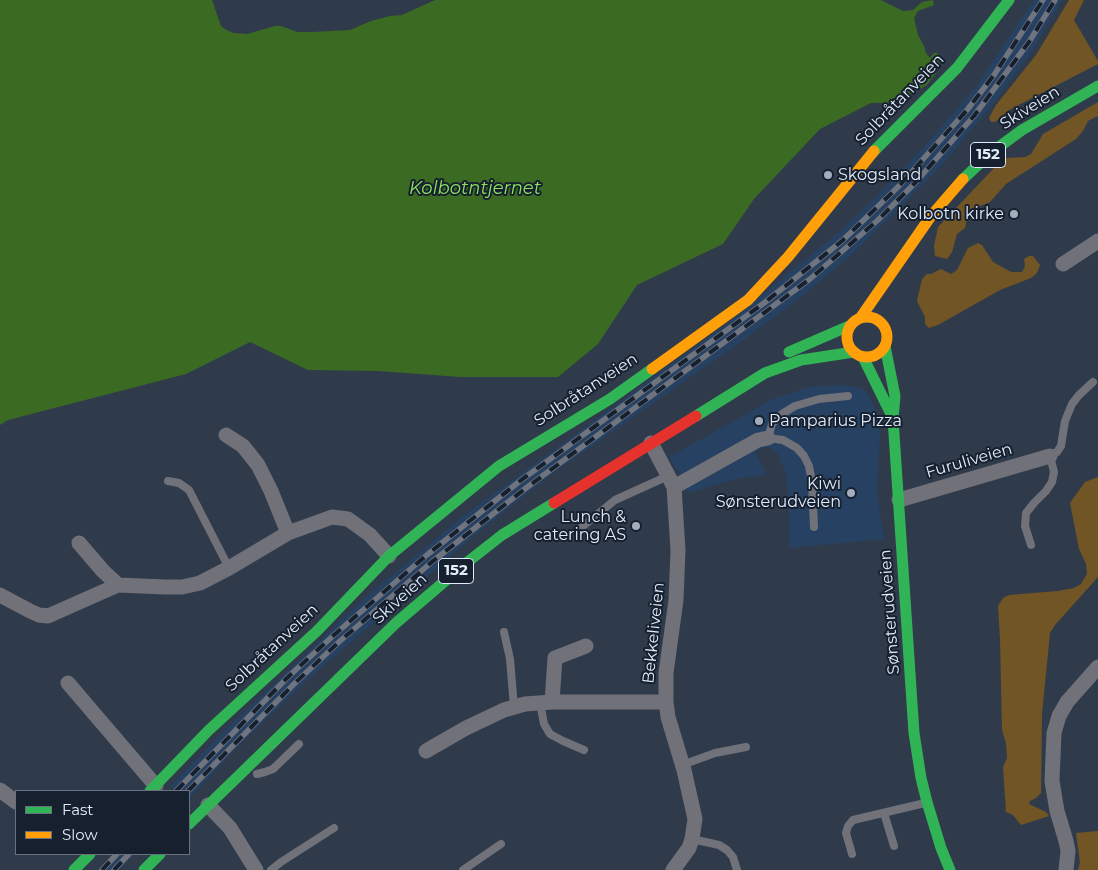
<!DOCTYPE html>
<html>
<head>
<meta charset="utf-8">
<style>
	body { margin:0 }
	#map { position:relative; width:1098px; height:870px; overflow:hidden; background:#2f3b4b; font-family:Montserrat,sans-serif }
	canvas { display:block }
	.legend { position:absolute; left:15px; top:790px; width:175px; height:65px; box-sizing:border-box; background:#16202e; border:1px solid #677180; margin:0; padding:6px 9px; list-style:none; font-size:15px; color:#e0ebfb }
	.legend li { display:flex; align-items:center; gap:10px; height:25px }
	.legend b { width:25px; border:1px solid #677180 }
</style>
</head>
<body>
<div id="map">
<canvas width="1098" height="870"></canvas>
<ul class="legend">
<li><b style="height:6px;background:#30b455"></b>Fast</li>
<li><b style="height:6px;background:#ff9f0a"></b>Slow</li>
</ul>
</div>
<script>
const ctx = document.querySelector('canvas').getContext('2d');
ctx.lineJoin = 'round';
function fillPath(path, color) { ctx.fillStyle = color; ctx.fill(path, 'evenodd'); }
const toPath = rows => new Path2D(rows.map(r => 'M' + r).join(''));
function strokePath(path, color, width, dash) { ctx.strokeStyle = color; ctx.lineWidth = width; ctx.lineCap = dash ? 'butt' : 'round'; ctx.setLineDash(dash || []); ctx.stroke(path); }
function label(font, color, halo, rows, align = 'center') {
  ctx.font = font + ' Montserrat,sans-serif'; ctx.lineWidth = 4; ctx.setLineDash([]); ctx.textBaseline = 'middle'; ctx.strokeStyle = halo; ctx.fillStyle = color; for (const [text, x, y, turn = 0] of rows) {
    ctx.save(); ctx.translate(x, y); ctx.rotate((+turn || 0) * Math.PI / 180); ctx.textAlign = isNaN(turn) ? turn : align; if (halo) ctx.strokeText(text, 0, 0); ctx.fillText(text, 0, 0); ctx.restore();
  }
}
fillPath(toPath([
	[1034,0,1062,0,1032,51,993,104,941,166,856,251,795,302,738,344,549,476,476,534,314,674,237,747,189,799,189,791,171,791,174,788,171,786,222,733,366,597,462,517,728,323,839,232,870,203,924,147,976,87],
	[831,385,852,386,863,389,870,397,876,412,880,436,877,492,884,539,789,548,789,506,786,473,778,454,771,449,765,447,755,452,767,475,739,478,689,493,680,474,669,457,773,399,809,387],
	[113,854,134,854,119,870,98,870]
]), '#274162');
fillPath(toPath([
	[1069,0,1084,0,1074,20,1098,61,1098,64,1009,110,995,122,991,122,989,118,996,105,1036,55],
	[1098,102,1098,116,1088,121,1083,131,1076,139,1006,184,990,202,971,210,968,214,965,228,957,234,952,252,947,259,935,256,934,246,938,227,994,168,1007,158,1025,157,1031,154,1043,134],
	[978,243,982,245,993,262,1011,272,1022,272,1025,266,1024,259,1029,256,1033,256,1040,265,1037,273,1031,278,1000,290,938,325,929,328,925,324,925,317,917,301,922,279,927,274,931,274,941,269,951,274,957,270,968,248],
	[1098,477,1098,577,1055,625,1050,633,1042,714,1041,793,1036,798,1030,801,1029,804,1046,812,1049,816,1021,825,1013,815,1006,812,1003,767,1007,758,1006,743,1002,730,1000,639,998,606,1003,598,1009,595,1058,591,1074,588,1081,584,1087,574,1086,564,1079,549,1070,503,1085,482],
	[1098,831,1098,870,1078,870,1080,862,1076,833]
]), '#725525');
fillPath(toPath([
	[0,0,212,0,221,26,226,30,234,33,247,34,275,26,281,26,297,32,312,32,350,30,371,21,390,16,402,15,435,0,881,0,903,11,913,10,922,2,933,0,934,5,918,11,914,18,918,35,924,46,926,53,930,58,934,53,937,53,940,58,936,73,927,85,901,100,888,103,871,103,820,129,754,199,723,244,637,285,598,344,558,377,460,377,378,371,308,370,250,342,186,374,8,420,0,425]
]), '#3b6a22');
strokePath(toPath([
	[168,481,179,483,189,490,229,568],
	[582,527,615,500,668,476],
	[814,527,812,482,809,466,804,456,797,448,783,440,768,438,772,424,782,414,795,406,819,399,848,396],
	[1031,545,1025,526,1026,513,1034,503,1046,491,1052,482,1054,472,1050,456,1057,452,1061,446,1065,421,1072,404,1079,395,1093,382],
	[504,632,510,659,514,707],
	[540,703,544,724,550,734,563,741,584,750],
	[682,765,715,753,746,747],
	[257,774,265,772,273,769,299,744],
	[884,813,894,846],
	[692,839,719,845,727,850,733,857,737,870],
	[852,854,846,833,848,826,853,820,925,803],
	[271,870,281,862,334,828],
	[463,870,501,844]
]), '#707179', 8);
strokePath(toPath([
	[1063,264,1098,241],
	[226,435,243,446,258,465,271,491,288,533],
	[651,443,674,487,678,550,676,600,666,673,666,702,668,717,684,770,695,819,692,839,689,848,673,870],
	[674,487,758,440,768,438],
	[899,500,1050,456],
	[79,543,103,571,118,585,165,587,182,587,200,583,229,568,288,533,332,517,348,519,370,535,389,556],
	[0,595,30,611,39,615,48,616,118,585],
	[68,683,156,786],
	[552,702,555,658,586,646],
	[426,751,466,728,504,710,525,704,552,702,666,702],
	[0,790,16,802],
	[208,805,230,828,256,870],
	[1066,870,1068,851,1066,841,1057,811,1052,781,1054,733,1059,716,1067,702,1098,667]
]), '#707179', 15);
strokePath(toPath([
	[874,151,957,68,1009,0],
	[963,179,992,152,1022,130,1098,86],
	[885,346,895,396,893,419,914,733,921,778,927,802,941,848,950,870],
	[789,352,849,326],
	[863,357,890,412],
	[696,416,765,373,801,360,854,352],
	[150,791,209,730,317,631,389,556,499,466,610,399,652,369],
	[189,824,396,623,465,564,502,535,554,503],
	[74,870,90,854],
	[144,870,160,854]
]), '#30b455', 11);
strokePath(toPath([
	'847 337a20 20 0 1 1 40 0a20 20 0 1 1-40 0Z',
	[861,317,931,216,963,179],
	[652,369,748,300,788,257,874,151]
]), '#ff9f0a', 11);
strokePath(toPath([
	[554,503,696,416]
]), '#e5322d', 11);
const rail = toPath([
	[176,791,289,676,334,635,428,554,520,481,764,303,842,241,900,185,967,110,994,75,1043,0],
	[188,791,295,683,340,641,433,561,526,488,810,279,878,220,915,183,974,116,1029,42,1055,0],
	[102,870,117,854],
	[114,870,129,854]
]);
strokePath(rail, '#6f747e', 5.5);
strokePath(rail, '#16202e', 4, [11]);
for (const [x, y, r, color] of [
	[828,175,5,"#a2adbd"],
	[1014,214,5,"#a2adbd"],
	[759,421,5,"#a2adbd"],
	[851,493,5,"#a2adbd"],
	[636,526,5,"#a2adbd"]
]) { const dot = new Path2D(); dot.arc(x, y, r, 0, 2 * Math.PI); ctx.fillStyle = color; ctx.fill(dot); strokePath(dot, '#16202e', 2); }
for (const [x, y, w] of [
	[988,155,35],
	[456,571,35]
]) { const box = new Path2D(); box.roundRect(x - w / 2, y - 12.5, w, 25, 4); ctx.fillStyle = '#16202e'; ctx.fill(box); strokePath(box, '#e0ebfb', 1); }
label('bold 15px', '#e0ebfb', null, [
	["152",988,155],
	["152",456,571]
]);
label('16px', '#e0ebfb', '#16202e', [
	["Solbråtanveien",900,100,-46],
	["Skiveien",1030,108,-32],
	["Solbråtanveien",586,390,-33],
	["Furuliveien",969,461,-16],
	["Skiveien",400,599,-42],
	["Sønsterudveien",890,612,-94],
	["Bekkeliveien",654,633,-84],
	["Solbråtanveien",272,648,-43]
]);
label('16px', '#e0ebfb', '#16202e', [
	["Skogsland",838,175,"left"],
	["Kolbotn kirke",1004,214],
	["Pamparius Pizza",769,421,"left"],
	["Kiwi",841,484],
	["Sønsterudveien",841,502],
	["Lunch &",626,517],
	["catering AS",626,535]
], 'right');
label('italic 18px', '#8de25f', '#16202e', [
	["Kolbotntjernet",475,189]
]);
</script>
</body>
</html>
